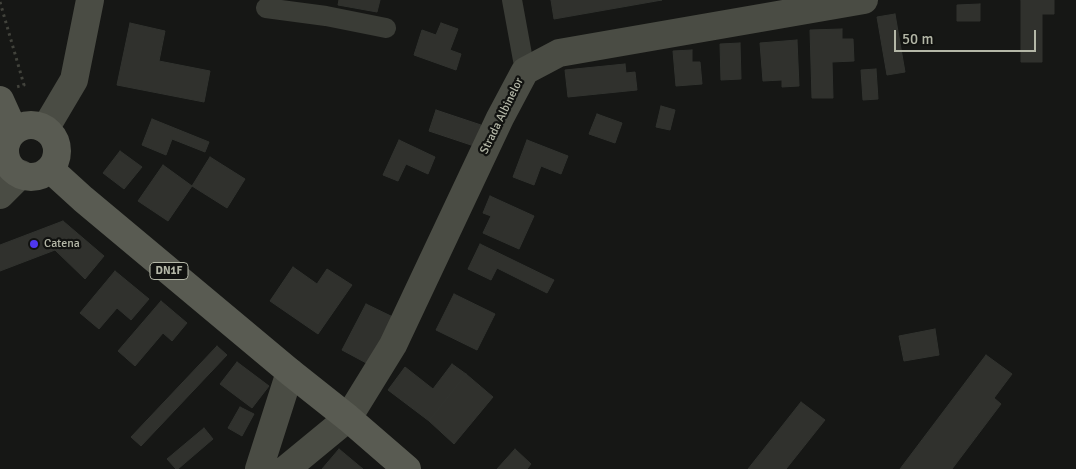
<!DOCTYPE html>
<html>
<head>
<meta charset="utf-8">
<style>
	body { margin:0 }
	#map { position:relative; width:1076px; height:469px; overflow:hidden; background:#161715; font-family:Signika,sans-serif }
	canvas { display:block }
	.scale { position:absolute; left:894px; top:30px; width:142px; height:22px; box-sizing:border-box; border:2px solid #b4b7a7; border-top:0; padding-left:6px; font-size:15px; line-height:18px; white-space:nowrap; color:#b4b7a7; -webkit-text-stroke:4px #111210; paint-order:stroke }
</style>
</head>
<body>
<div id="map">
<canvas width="1076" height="469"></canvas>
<div class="scale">50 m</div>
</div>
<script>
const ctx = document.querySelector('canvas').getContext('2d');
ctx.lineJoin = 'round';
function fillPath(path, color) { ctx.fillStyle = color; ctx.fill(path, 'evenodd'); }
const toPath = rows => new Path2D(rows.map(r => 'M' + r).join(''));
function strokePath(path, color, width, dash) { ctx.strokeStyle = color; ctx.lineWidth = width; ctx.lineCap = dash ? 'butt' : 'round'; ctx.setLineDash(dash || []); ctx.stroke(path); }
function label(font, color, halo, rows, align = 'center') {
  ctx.font = font + ' Signika,sans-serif'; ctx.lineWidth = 4.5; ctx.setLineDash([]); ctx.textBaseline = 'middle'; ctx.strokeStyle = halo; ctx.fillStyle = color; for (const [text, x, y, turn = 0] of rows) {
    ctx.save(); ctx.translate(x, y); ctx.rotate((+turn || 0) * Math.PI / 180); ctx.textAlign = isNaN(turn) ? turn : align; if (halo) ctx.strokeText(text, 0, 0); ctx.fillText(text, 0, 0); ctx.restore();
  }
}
const building = toPath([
	[339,0,380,0,377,12,338,5,339,0],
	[551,0,662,0,554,19,551,0],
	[1021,0,1054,0,1054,14,1042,14,1042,62,1021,62,1021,0],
	[980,4,980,21,957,21,957,5,980,4],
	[895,14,905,72,887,75,877,17,895,14],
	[130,23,165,31,159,61,210,71,204,102,117,85,130,23],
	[441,23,458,29,450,50,461,54,456,70,414,55,422,30,436,35,441,23],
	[842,29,842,39,853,39,854,61,832,62,833,98,812,98,810,30,842,29],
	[797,40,799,86,782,87,782,80,763,81,760,43,797,40],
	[740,43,741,79,721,80,720,44,740,43],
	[692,50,692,62,700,62,702,84,676,86,673,51,692,50],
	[625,64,626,73,635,72,637,90,568,97,565,70,625,64],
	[876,69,878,99,863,100,861,70,876,69],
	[661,106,675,110,670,130,656,127,661,106],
	[436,110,481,125,474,146,429,131,436,110],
	[597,114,622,123,615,143,589,134,597,114],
	[152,119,209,142,205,152,172,139,166,155,142,145,152,119],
	[399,140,435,157,428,174,406,164,398,181,383,175,399,140],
	[527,140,568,156,561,174,541,166,534,185,513,177,527,140],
	[120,151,142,167,124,189,103,173,120,151],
	[210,157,245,179,227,208,192,186,210,157],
	[163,165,192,186,168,221,138,201,163,165],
	[490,196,534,216,519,249,483,233,491,216,483,213,490,196],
	[63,221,104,256,85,279,55,250,0,271,0,245,63,221],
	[480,244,554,280,547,293,497,268,491,280,468,269,480,244],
	[293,267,317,284,327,269,352,285,318,334,270,301,293,267],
	[115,271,149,299,131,320,117,308,99,329,80,313,115,271],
	[454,294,495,314,477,350,436,330,454,294],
	[161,301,187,323,172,341,163,333,135,366,118,351,161,301],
	[366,304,395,318,370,365,342,350,366,304],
	[935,329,939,355,904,361,899,336,935,329],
	[217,346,227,355,141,446,131,437,217,346],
	[986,355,1012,374,994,398,1001,404,952,469,900,469,986,355],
	[237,362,269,386,252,408,220,384,237,362],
	[452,364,466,374,429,421,388,390,405,367,433,389,452,364],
	[466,374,493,397,454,444,429,421,466,374],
	[801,402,825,420,786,469,748,469,801,402],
	[240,407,254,414,242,436,228,428,240,407],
	[204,428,213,439,178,469,176,469,167,459,204,428],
	[339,449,363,469,322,469,339,449],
	[515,449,531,464,527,469,497,469,515,449]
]);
fillPath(building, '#30312d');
strokePath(building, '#31332f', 1);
strokePath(toPath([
	[0,2,24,85,16,87]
]), '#42433c', 3, [2.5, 4]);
strokePath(toPath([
	[512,0,525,71],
	[266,8,326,16,386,28]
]), '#3a3c36', 20);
strokePath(toPath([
	[45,129,74,80,90,0],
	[0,195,21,174],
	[259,469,290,372],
	[286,469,348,418,393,345,500,118,525,71,559,53,864,0]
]), '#4a4c44', 28);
strokePath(toPath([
	[0,100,14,131],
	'5 151a26 26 0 1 1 52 0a26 26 0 1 1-52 0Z',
	[50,169,83,199,290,372,348,418,407,469]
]), '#595b52', 28);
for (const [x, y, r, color] of [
	[34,244,5,"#4e37ee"]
]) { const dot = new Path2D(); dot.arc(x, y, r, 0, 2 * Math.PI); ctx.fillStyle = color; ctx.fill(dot); strokePath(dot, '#111210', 2); }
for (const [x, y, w] of [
	[169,271,38]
]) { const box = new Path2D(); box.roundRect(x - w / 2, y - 8.5, w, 17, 4); ctx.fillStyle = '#111210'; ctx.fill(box); strokePath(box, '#b4b7a7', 1); }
label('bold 11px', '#b4b7a7', null, [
	["DN1F",169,271]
]);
label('12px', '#b4b7a7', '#111210', [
	["Strada Albinelor",502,116,-64]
]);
label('12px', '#b4b7a7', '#111210', [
	["Catena",44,244]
], 'left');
</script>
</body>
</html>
